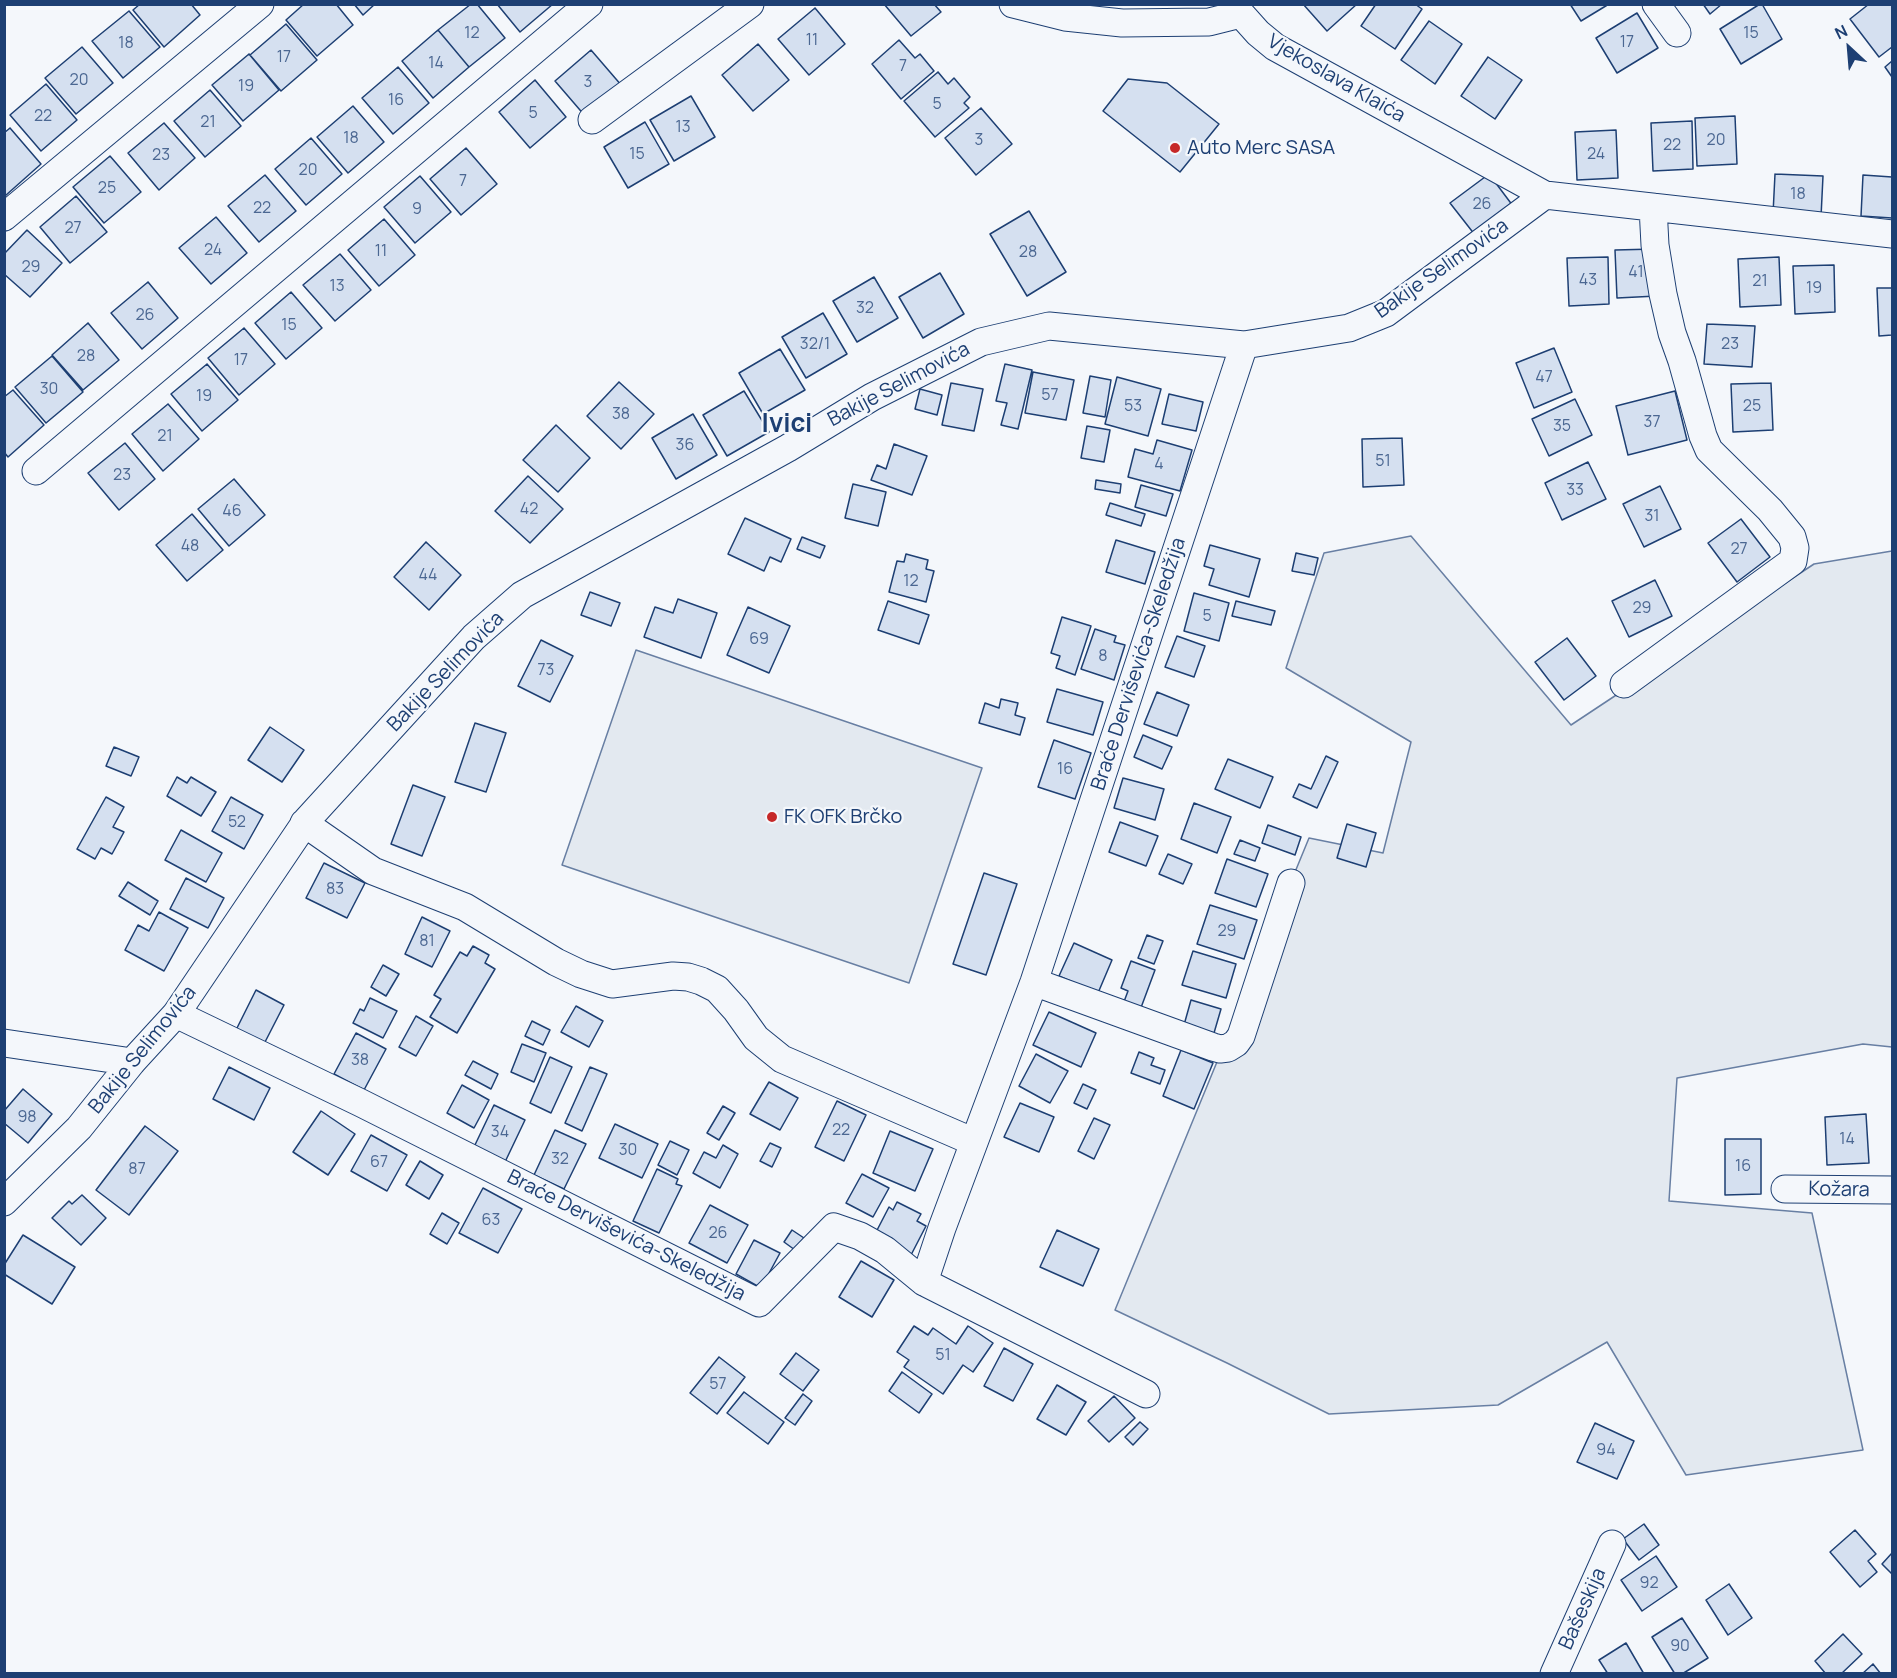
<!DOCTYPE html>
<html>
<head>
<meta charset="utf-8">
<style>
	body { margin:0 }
	#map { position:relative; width:1897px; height:1678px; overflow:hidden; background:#f4f7fb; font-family:Manrope,sans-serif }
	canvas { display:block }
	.frame { position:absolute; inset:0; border:6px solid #1d3f73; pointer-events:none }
	.north { position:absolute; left:1819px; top:18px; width:60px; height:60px; -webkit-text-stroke:4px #f4f7fb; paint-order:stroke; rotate:334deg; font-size:16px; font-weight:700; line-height:24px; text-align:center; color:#1d3f73 }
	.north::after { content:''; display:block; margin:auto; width:21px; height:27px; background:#1d3f73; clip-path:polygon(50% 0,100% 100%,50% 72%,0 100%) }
</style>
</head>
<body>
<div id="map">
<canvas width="1897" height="1678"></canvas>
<div class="frame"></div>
<div class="north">N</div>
</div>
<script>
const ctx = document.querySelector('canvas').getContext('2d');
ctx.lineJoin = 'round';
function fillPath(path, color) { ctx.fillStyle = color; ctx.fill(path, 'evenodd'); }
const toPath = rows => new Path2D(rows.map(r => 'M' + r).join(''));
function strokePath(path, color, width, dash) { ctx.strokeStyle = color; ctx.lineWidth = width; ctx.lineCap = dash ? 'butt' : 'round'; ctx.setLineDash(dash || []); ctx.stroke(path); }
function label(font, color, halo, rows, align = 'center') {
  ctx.font = font + ' Manrope,sans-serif'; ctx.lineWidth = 4.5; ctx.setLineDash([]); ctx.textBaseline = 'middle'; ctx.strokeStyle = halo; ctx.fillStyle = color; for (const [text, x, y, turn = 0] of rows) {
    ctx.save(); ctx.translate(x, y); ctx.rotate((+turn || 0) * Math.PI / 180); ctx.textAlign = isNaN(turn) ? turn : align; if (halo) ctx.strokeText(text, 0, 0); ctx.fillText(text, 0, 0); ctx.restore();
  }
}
const green = toPath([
	[1411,536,1571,725,1814,564,1892,551,1892,1047,1863,1044,1677,1078,1669,1201,1812,1213,1863,1450,1686,1475,1607,1342,1498,1405,1329,1414,1227,1363,1115,1310,1309,838,1383,853,1411,742,1286,668,1324,553,1411,536],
	[636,650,982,768,909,983,562,865,636,650]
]);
fillPath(green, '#e3e9f0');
strokePath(green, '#687fa3', 1.5);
const building = toPath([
	[140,4,191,4,200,15,164,47,133,10,140,4],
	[304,4,336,4,353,25,317,56,286,20,304,4],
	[354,4,375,4,363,15,354,4],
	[471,4,477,4,505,38,469,67,438,30,471,4],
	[497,4,553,4,520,32,497,4],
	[884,4,934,4,941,12,911,36,884,4],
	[1303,4,1357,4,1327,31,1303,4],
	[1376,4,1415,4,1422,9,1395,49,1361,26,1376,4],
	[1570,4,1609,4,1581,21,1570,4],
	[1703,4,1722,4,1710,14,1703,4],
	[1760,4,1762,4,1782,39,1741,64,1720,29,1760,4],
	[1869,4,1891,4,1892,7,1892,47,1879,57,1850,19,1869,4],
	[815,8,845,44,809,75,778,39,815,8],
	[129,11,160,47,123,78,92,41,129,11],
	[1637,13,1658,48,1617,73,1596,38,1637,13],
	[1429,21,1462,44,1435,84,1401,60,1429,21],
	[286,24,317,60,281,91,250,55,286,24],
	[438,30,469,67,433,98,402,61,438,30],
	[899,40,915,58,920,54,934,71,901,99,872,64,899,40],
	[758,44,789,80,753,111,722,75,758,44],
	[82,47,113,83,76,114,45,78,82,47],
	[591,50,622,86,586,117,555,81,591,50],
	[249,54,279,90,243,121,212,85,249,54],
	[1488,57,1522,80,1495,119,1461,96,1488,57],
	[1892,61,1892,77,1885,67,1892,61],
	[398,67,429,103,393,134,362,98,398,67],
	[938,72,948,84,954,78,970,97,964,103,969,108,935,137,904,101,938,72],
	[1128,79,1167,83,1219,124,1180,172,1103,111,1128,79],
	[535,80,566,117,530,148,499,112,535,80],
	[46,84,77,120,41,151,10,115,46,84],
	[210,90,241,126,205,157,174,121,210,90],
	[691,96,715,137,674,161,650,120,691,96],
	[353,106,384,142,348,173,317,137,353,106],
	[981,108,1012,144,976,175,945,138,981,108],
	[1735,116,1737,164,1697,166,1695,118,1735,116],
	[1692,121,1693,169,1653,171,1651,123,1692,121],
	[645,122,669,164,628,188,604,147,645,122],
	[164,123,195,158,159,190,128,153,164,123],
	[10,128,41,164,5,196,4,133,10,128],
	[1616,130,1618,178,1577,180,1575,132,1616,130],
	[311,138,342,174,306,205,275,169,311,138],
	[466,148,497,184,461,215,430,179,466,148],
	[110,156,141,192,104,223,73,187,110,156],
	[1489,174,1513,206,1475,235,1450,203,1489,174],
	[1775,174,1823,176,1821,217,1773,214,1775,174],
	[265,175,296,211,259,242,228,206,265,175],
	[1863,175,1892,177,1892,218,1861,216,1863,175],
	[420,176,451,212,415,243,384,207,420,176],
	[76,196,107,232,70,263,40,227,76,196],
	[1029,211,1066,272,1027,296,990,234,1029,211],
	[216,217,247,253,211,284,179,248,216,217],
	[384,219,415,255,379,286,348,250,384,219],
	[27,230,62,263,30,297,4,274,4,254,27,230],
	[1655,249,1657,296,1617,298,1615,250,1655,249],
	[340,254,371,290,335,321,303,285,340,254],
	[1608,257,1609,304,1569,306,1567,258,1608,257],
	[1779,257,1781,305,1740,307,1738,259,1779,257],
	[1834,265,1835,312,1795,314,1793,266,1834,265],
	[940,273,964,314,923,338,899,297,940,273],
	[874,277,898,318,857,342,833,301,874,277],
	[148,282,178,318,142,349,111,313,148,282],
	[1877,288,1892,288,1892,335,1879,336,1877,288],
	[291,292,322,328,286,359,255,323,291,292],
	[823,313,847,354,806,378,782,337,823,313],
	[88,323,119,360,83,390,52,355,88,323],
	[1707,324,1755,326,1752,367,1704,364,1707,324],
	[244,328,275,364,239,395,208,358,244,328],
	[1554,348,1572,392,1534,408,1516,363,1554,348],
	[780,349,805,390,763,414,739,373,780,349],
	[52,356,83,392,46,423,15,387,52,356],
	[207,364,238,400,202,431,171,394,207,364],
	[1005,364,1032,370,1018,429,1001,425,1007,403,996,401,1005,364],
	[1033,372,1074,380,1066,420,1025,413,1033,372],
	[1090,376,1111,380,1105,417,1083,413,1090,376],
	[1117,377,1161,389,1148,436,1105,424,1117,377],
	[619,382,654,414,621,449,587,416,619,382],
	[951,383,983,389,974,431,942,425,951,383],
	[1771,383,1773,430,1733,432,1731,384,1771,383],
	[920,389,942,395,937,415,915,409,920,389],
	[13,390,44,425,8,457,4,452,4,397,13,390],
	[744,391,769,432,727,456,703,415,744,391],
	[1675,391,1687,440,1628,455,1616,406,1675,391],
	[1169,394,1203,402,1196,431,1162,424,1169,394],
	[1575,399,1592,435,1549,456,1532,419,1575,399],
	[168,404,199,439,163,471,132,434,168,404],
	[693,414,717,455,676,479,652,438,693,414],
	[556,425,590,458,558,492,523,460,556,425],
	[1087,426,1110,430,1104,462,1081,458,1087,426],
	[1402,438,1404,485,1363,487,1362,439,1402,438],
	[1157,440,1192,450,1180,491,1128,477,1135,449,1153,454,1157,440],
	[125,443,155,479,119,510,88,473,125,443],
	[894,444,927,456,912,495,871,480,877,465,886,469,894,444],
	[1588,462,1606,499,1562,520,1545,483,1588,462],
	[528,476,563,509,530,543,495,511,528,476],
	[234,479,265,515,229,546,198,509,234,479],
	[1096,480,1121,484,1120,493,1095,489,1096,480],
	[853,484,886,492,878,526,845,518,853,484],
	[1141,485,1173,494,1166,516,1135,507,1141,485],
	[1660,486,1681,529,1644,547,1623,504,1660,486],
	[1110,503,1145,514,1141,526,1106,515,1110,503],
	[192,514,223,550,187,581,156,545,192,514],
	[745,518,791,539,781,562,770,557,764,571,728,554,745,518],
	[1741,519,1770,557,1737,582,1708,543,1741,519],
	[802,537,825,546,820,558,797,549,802,537],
	[1116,540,1155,552,1145,584,1106,572,1116,540],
	[426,542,461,575,429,610,394,577,426,542],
	[1210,545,1260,559,1249,597,1209,585,1214,569,1204,566,1210,545],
	[1296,553,1318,558,1314,575,1292,571,1296,553],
	[906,554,928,560,926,569,934,571,926,602,889,592,897,561,904,562,906,554],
	[1655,580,1672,616,1629,637,1612,601,1655,580],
	[590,592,620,603,611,626,581,615,590,592],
	[1194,593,1229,603,1219,641,1184,631,1194,593],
	[678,599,717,613,701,658,644,637,655,607,673,613,678,599],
	[888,601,929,615,919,644,878,630,888,601],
	[1236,601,1275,611,1271,625,1232,616,1236,601],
	[748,607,790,626,769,673,727,655,748,607],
	[1062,617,1091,626,1075,675,1056,668,1060,656,1051,653,1062,617],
	[1095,629,1116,636,1114,642,1125,645,1114,680,1081,669,1095,629],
	[1177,636,1205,646,1194,677,1165,667,1177,636],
	[1567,638,1596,676,1564,700,1535,662,1567,638],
	[541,640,573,656,550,702,518,686,541,640],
	[1057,689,1103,702,1093,735,1047,722,1057,689],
	[1157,692,1189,705,1177,736,1144,724,1157,692],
	[1001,699,1018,703,1015,715,1025,718,1020,735,979,723,985,703,999,708,1001,699],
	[475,723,506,733,486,792,455,782,475,723],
	[270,727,304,750,282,782,248,760,270,727],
	[1143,735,1172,747,1162,769,1134,757,1143,735],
	[1054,740,1091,753,1075,799,1038,787,1054,740],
	[114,747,139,757,131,776,106,766,114,747],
	[1326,756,1338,762,1317,808,1293,797,1299,784,1311,789,1326,756],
	[1228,759,1273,777,1260,808,1215,789,1228,759],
	[177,777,187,783,191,777,216,792,201,816,167,796,177,777],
	[1123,778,1164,789,1155,820,1114,808,1123,778],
	[413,785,445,797,422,856,391,844,413,785],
	[106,797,124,807,113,827,124,832,112,854,101,848,95,859,77,849,106,797],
	[231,797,263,815,244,849,212,831,231,797],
	[1194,803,1231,817,1217,853,1181,839,1194,803],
	[1120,822,1158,836,1146,866,1109,852,1120,822],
	[1347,824,1376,833,1366,867,1337,858,1347,824],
	[1268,825,1301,837,1295,855,1262,843,1268,825],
	[181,830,222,853,206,882,165,860,181,830],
	[1240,840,1260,848,1255,861,1234,854,1240,840],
	[1168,854,1192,864,1183,884,1159,874,1168,854],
	[1227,859,1268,874,1256,907,1215,893,1227,859],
	[324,863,365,883,347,918,306,898,324,863],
	[984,873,1017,884,986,975,953,964,984,873],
	[186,878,224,898,208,928,170,909,186,878],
	[128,882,158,901,150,915,119,896,128,882],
	[1210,905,1257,920,1244,959,1197,944,1210,905],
	[159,912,188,928,164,971,125,950,138,925,149,931,159,912],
	[422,917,450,931,432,967,405,954,422,917],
	[1147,935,1163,941,1154,964,1138,958,1147,935],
	[1074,943,1112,960,1098,993,1059,976,1074,943],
	[473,946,489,955,485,963,495,969,457,1033,430,1017,441,999,434,995,460,952,467,956,473,946],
	[1193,951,1236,964,1226,998,1182,985,1193,951],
	[1131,961,1155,970,1139,1013,1122,1007,1128,991,1121,988,1131,961],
	[383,965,399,974,386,996,371,987,383,965],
	[256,990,284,1005,264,1044,236,1030,256,990],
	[370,998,397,1011,383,1038,353,1023,360,1009,364,1011,370,998],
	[1191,1000,1221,1009,1214,1033,1184,1025,1191,1000],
	[576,1006,603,1021,589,1047,561,1032,576,1006],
	[1049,1012,1096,1033,1081,1067,1033,1045,1049,1012],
	[416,1016,433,1026,416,1056,399,1047,416,1016],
	[532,1021,550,1030,543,1045,525,1036,532,1021],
	[356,1033,386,1049,364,1090,334,1074,356,1033],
	[522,1044,546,1053,534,1082,511,1072,522,1044],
	[1181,1050,1213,1063,1194,1109,1163,1096,1181,1050],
	[1139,1052,1154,1058,1151,1065,1165,1070,1160,1084,1131,1073,1139,1052],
	[1036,1054,1068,1071,1050,1103,1019,1086,1036,1054],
	[550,1057,572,1067,551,1113,530,1103,550,1057],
	[473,1061,498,1074,491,1089,465,1075,473,1061],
	[229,1067,270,1088,254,1120,213,1099,229,1067],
	[590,1067,607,1074,582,1131,565,1123,590,1067],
	[769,1082,798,1098,780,1130,750,1114,769,1082],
	[1083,1084,1096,1090,1087,1109,1074,1103,1083,1084],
	[462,1085,489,1100,474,1128,447,1113,462,1085],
	[23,1089,52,1114,28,1143,4,1123,4,1111,23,1089],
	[837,1101,866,1115,844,1161,815,1147,837,1101],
	[1020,1103,1054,1117,1039,1152,1004,1137,1020,1103],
	[494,1105,525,1120,505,1162,474,1147,494,1105],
	[723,1106,735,1113,719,1140,707,1133,723,1106],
	[321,1111,355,1134,328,1175,293,1152,321,1111],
	[1866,1114,1869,1163,1827,1165,1825,1117,1866,1114],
	[1094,1118,1110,1125,1094,1159,1078,1151,1094,1118],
	[615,1124,658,1144,642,1178,599,1158,615,1124],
	[145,1126,178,1151,129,1215,96,1190,145,1126],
	[555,1130,586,1144,564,1189,534,1175,555,1130],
	[890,1131,933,1149,915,1191,873,1173,890,1131],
	[371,1135,407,1155,387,1191,351,1171,371,1135],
	[1725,1139,1761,1139,1761,1194,1725,1195,1725,1139],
	[670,1141,689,1150,677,1175,658,1165,670,1141],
	[770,1143,781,1148,772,1167,760,1161,770,1143],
	[723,1145,738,1154,720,1188,693,1173,704,1152,716,1158,723,1145],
	[420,1161,443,1175,429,1199,406,1185,420,1161],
	[657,1169,678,1179,676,1184,682,1186,659,1233,633,1221,657,1169],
	[862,1174,889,1188,873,1217,846,1203,862,1174],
	[483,1188,522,1209,498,1253,459,1233,483,1188],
	[82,1195,106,1218,81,1245,52,1218,69,1201,72,1204,82,1195],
	[897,1202,921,1214,917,1221,926,1226,911,1255,874,1236,889,1207,893,1210,897,1202],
	[710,1205,748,1225,727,1263,689,1243,710,1205],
	[442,1213,459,1223,447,1244,430,1234,442,1213],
	[792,1230,804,1238,795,1250,784,1242,792,1230],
	[1057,1230,1099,1249,1083,1286,1040,1267,1057,1230],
	[23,1235,75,1267,52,1304,4,1274,4,1265,23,1235],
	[754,1240,780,1253,761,1288,736,1274,754,1240],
	[861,1261,894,1280,872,1317,839,1297,861,1261],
	[914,1326,928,1335,933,1328,956,1344,968,1326,993,1343,973,1372,963,1365,943,1394,904,1367,909,1360,897,1352,914,1326],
	[1004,1348,1033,1364,1013,1401,984,1386,1004,1348],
	[796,1353,819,1370,803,1391,780,1374,796,1353],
	[719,1357,745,1377,717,1414,690,1393,719,1357],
	[902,1372,932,1394,919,1413,889,1391,902,1372],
	[1057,1385,1086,1402,1066,1435,1037,1419,1057,1385],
	[744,1392,784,1422,768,1444,727,1413,744,1392],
	[803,1394,812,1401,795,1425,785,1418,803,1394],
	[1114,1396,1135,1418,1109,1442,1088,1421,1114,1396],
	[1140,1422,1148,1429,1133,1445,1125,1437,1140,1422],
	[1595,1423,1634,1441,1617,1479,1577,1462,1595,1423],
	[1644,1524,1659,1545,1639,1560,1623,1539,1644,1524],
	[1855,1530,1876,1554,1868,1561,1877,1572,1860,1587,1830,1552,1855,1530],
	[1892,1553,1892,1574,1882,1564,1892,1553],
	[1656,1556,1677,1587,1642,1611,1621,1580,1656,1556],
	[1729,1584,1752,1618,1728,1635,1706,1600,1729,1584],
	[1682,1618,1708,1658,1682,1674,1675,1674,1652,1637,1682,1618],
	[1843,1634,1862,1654,1841,1674,1826,1674,1815,1661,1843,1634],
	[1626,1643,1644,1674,1608,1674,1599,1660,1626,1643],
	[1873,1664,1881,1674,1862,1674,1873,1664]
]);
fillPath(building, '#d5e0f0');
strokePath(building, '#1d3f73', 1.5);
const minor = toPath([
	[1013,4,1065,17,1122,23,1209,22,1241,14,1258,33,1275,47,1545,195,1892,234],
	[1656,4,1677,33],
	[592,120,750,4],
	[4,217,260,4],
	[36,471,589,4],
	[1624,684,1793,561,1795,548,1792,537,1770,510,1709,450,1703,436,1682,361,1672,333,1663,294,1655,245,1653,207],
	[304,823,373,871,465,907,556,962,581,974,612,984,673,976,688,977,701,981,717,989,736,1010,756,1038,782,1059,974,1142],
	[1034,982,1213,1047,1220,1049,1228,1048,1236,1043,1241,1036,1291,883],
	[176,1014,361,1103,759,1303,834,1227,860,1236,885,1250,924,1282,942,1228,1034,982,1244,345],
	[4,1043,132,1062],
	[1785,1189,1892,1190],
	[4,1202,79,1128,132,1062,176,1014,307,820,474,637,522,595,788,448,872,397,981,342,1049,326,1244,345,1349,328,1386,313,1545,195],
	[924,1282,1146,1394],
	[1554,1674,1612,1544]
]);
strokePath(minor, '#1d3f73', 29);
strokePath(minor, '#f4f7fb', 27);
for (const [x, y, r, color] of [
	[1175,148,6,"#c62828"],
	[772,817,6,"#c62828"]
]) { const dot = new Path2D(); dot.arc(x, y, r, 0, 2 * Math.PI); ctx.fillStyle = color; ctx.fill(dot); strokePath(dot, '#f4f7fb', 2); }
label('16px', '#4b6792', null, [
	["12",472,34],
	["15",1751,34],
	["11",812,41],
	["17",1627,43],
	["18",126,44],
	["17",284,58],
	["14",436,64],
	["7",903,67],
	["20",79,81],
	["3",588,83],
	["19",246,87],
	["16",396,101],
	["5",937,105],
	["5",533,114],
	["22",43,117],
	["21",208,123],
	["13",683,128],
	["18",351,139],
	["3",979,141],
	["20",1716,141],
	["22",1672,146],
	["15",637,155],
	["24",1596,155],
	["23",161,156],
	["20",308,171],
	["7",463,182],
	["25",107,189],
	["18",1798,195],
	["26",1482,205],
	["22",262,209],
	["9",417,210],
	["27",73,229],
	["24",213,251],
	["11",381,252],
	["28",1028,253],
	["29",31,268],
	["41",1636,273],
	["43",1588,281],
	["21",1760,282],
	["13",337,287],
	["19",1814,289],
	["32",865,309],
	["26",145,316],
	["15",289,326],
	["32/1",815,345],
	["23",1730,345],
	["28",86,357],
	["17",241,361],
	["47",1544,378],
	["30",49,390],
	["57",1050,396],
	["19",204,397],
	["53",1133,407],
	["25",1752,407],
	["38",621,415],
	["37",1652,423],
	["35",1562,427],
	["21",165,437],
	["36",685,446],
	["51",1383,462],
	["4",1159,465],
	["23",122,476],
	["33",1575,491],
	["42",529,510],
	["46",232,512],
	["31",1652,517],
	["48",190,547],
	["27",1739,550],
	["44",428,576],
	["12",911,582],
	["29",1642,609],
	["5",1207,617],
	["69",759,640],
	["8",1103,657],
	["73",546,671],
	["16",1065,770],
	["52",237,823],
	["83",335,890],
	["29",1227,932],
	["81",427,942],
	["38",360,1061],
	["98",27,1118],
	["22",841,1131],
	["34",500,1133],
	["14",1847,1140],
	["30",628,1151],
	["32",560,1160],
	["67",379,1163],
	["16",1743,1167],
	["87",137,1170],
	["63",491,1221],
	["26",718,1234],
	["51",943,1356],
	["57",718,1385],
	["94",1606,1451],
	["92",1649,1584],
	["90",1680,1647]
]);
label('20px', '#1d3f73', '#f4f7fb', [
	["Vjekoslava Klaića",1336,79,30],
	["Bakije Selimovića",1442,269,-35],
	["Bakije Selimovića",899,385,-28],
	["Braće Derviševića-Skeledžija",1139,664,-72],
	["Bakije Selimovića",446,672,-46],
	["Bakije Selimovića",143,1050,-51],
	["Kožara",1839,1190,1],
	["Braće Derviševića-Skeledžija",626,1236,27],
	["Bašeskija",1583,1609,-66]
]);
label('20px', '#1d3f73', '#f4f7fb', [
	["Auto Merc SASA",1187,148],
	["FK OFK Brčko",784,817]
], 'left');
label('bold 26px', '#1d3f73', '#f4f7fb', [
	["Ivici",787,425]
]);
</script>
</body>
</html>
